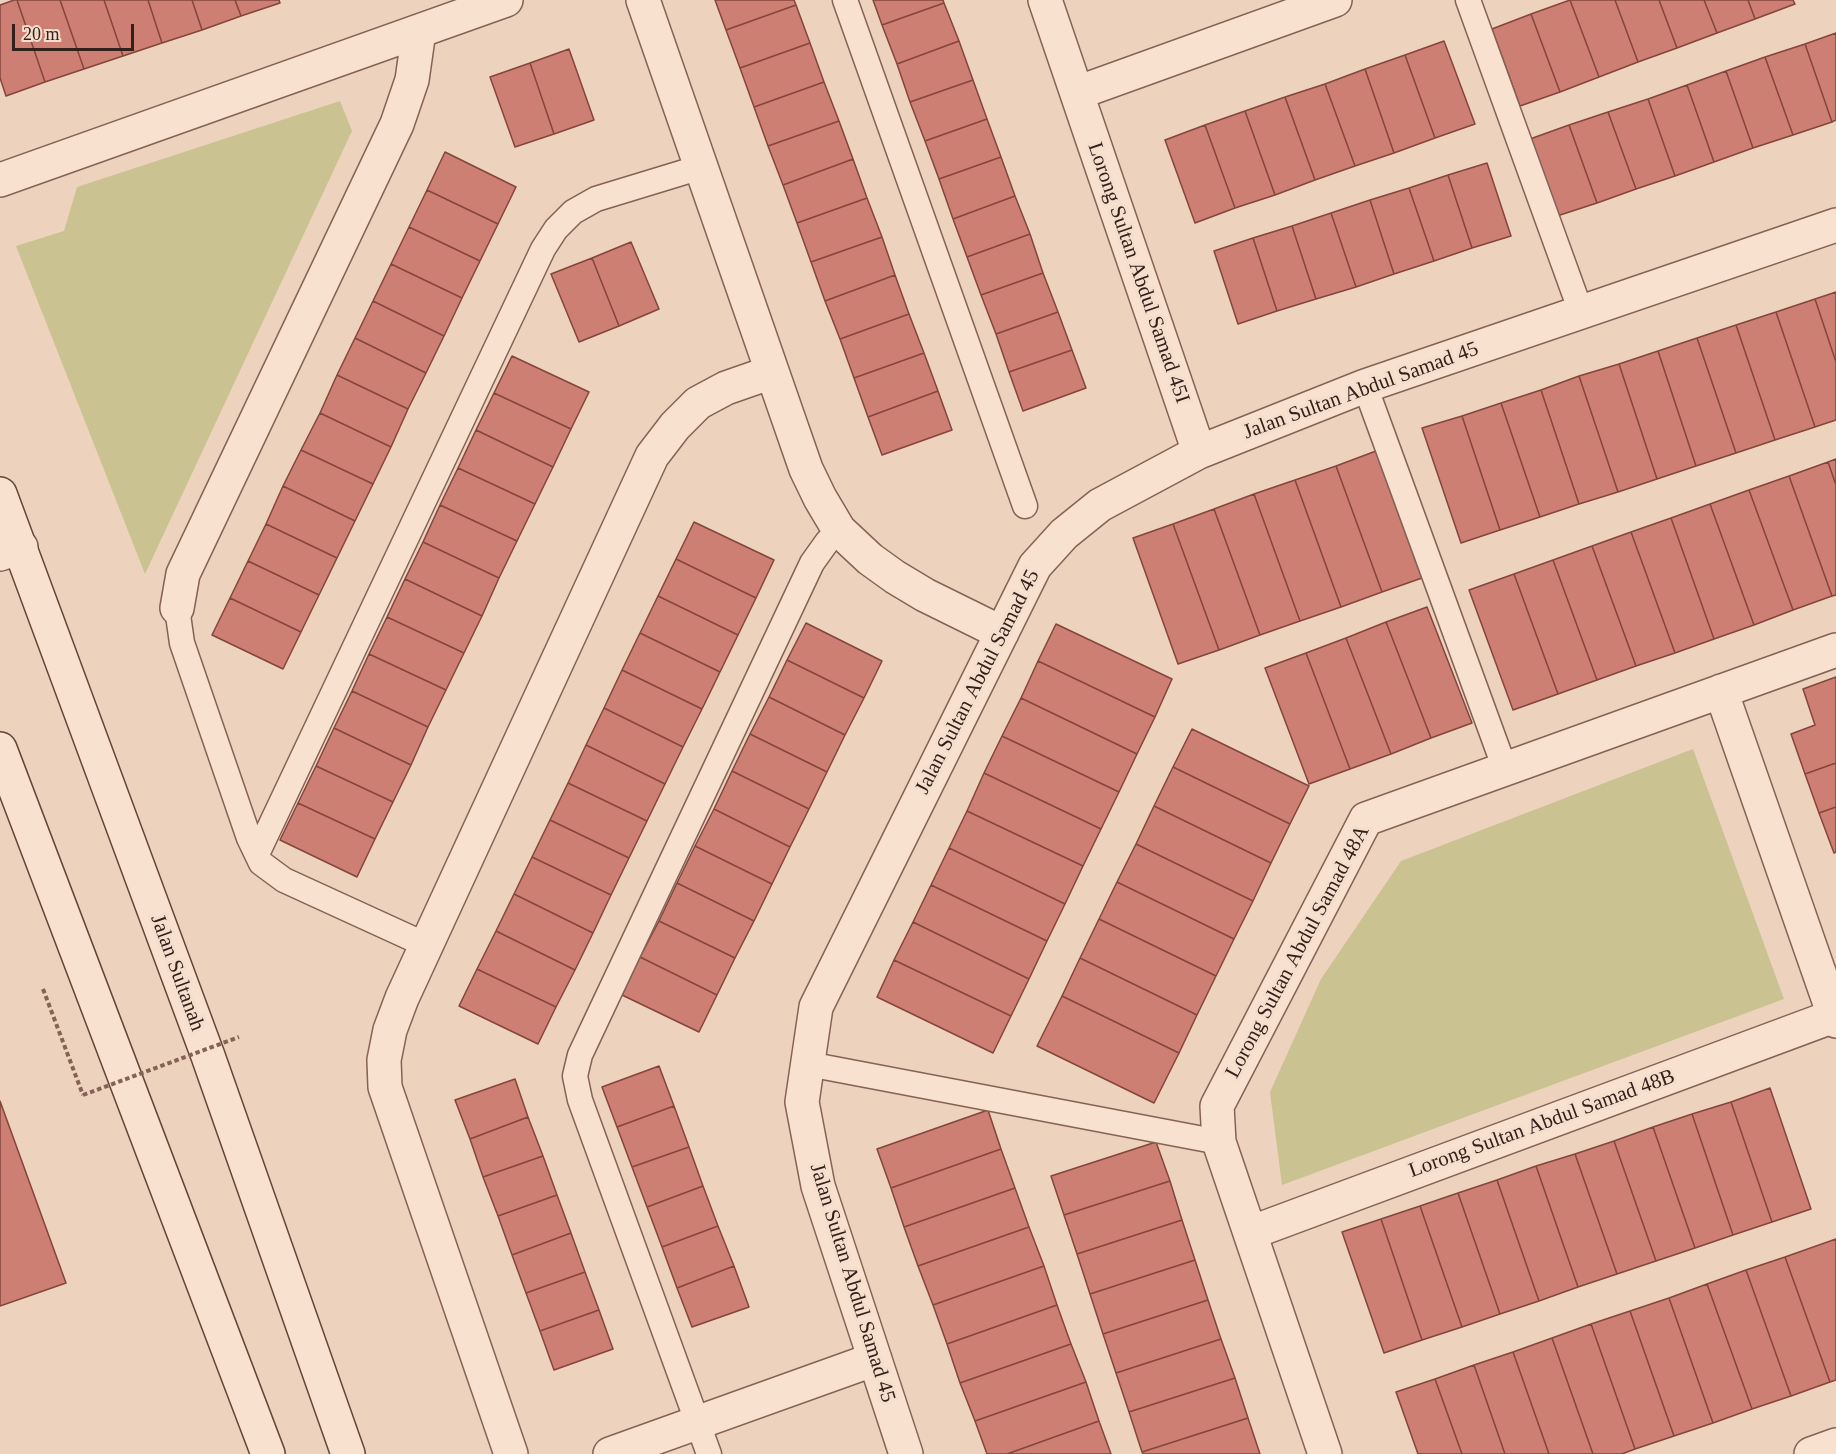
<!DOCTYPE html>
<html>
<head>
<meta charset="utf-8">
<style>
	body { margin:0 }
	#map { position:relative; width:1836px; height:1454px; overflow:hidden; background:#edd2bd; font-family:"Times New Roman",serif }
	canvas { display:block }
	.scale { position:absolute; left:12px; top:24px; width:122px; height:27px; box-sizing:border-box; border:3px solid #34201b; border-top:0; padding-left:8px; font-size:18px; line-height:21px; white-space:nowrap; color:#34201b; -webkit-text-stroke:4px #f5decc; paint-order:stroke }
</style>
</head>
<body>
<div id="map">
<canvas width="1836" height="1454"></canvas>
<div class="scale">20 m</div>
</div>
<script>
const ctx = document.querySelector('canvas').getContext('2d');
ctx.lineJoin = 'round';
function fillPath(path, color) { ctx.fillStyle = color; ctx.fill(path, 'evenodd'); }
const toPath = rows => new Path2D(rows.map(r => 'M' + r).join(''));
function strokePath(path, color, width, dash) { ctx.strokeStyle = color; ctx.lineWidth = width; ctx.lineCap = dash ? 'butt' : 'round'; ctx.setLineDash(dash || []); ctx.stroke(path); }
function label(font, color, halo, rows, align = 'center') {
  ctx.font = font + ' "Times New Roman",serif'; ctx.lineWidth = 6; ctx.setLineDash([]); ctx.textBaseline = 'middle'; ctx.strokeStyle = halo; ctx.fillStyle = color; for (const [text, x, y, turn = 0] of rows) {
    ctx.save(); ctx.translate(x, y); ctx.rotate((+turn || 0) * Math.PI / 180); ctx.textAlign = isNaN(turn) ? turn : align; if (halo) ctx.strokeText(text, 0, 0); ctx.fillText(text, 0, 0); ctx.restore();
  }
}
fillPath(toPath([
	[340,101,352,131,145,574,16,246,64,231,77,187],
	[1693,749,1784,999,1282,1185,1270,1092,1321,979,1401,861]
]), '#cbc291');
const building = toPath([
	[14,0,17,0,45,82,6,96,0,78,0,5,14,0],
	[17,0,60,0,84,69,45,82,17,0],
	[60,0,104,0,123,56,84,69,60,0],
	[104,0,148,0,162,43,123,56,104,0],
	[148,0,192,0,202,30,162,43,148,0],
	[192,0,235,0,241,16,202,30,192,0],
	[235,0,279,0,280,3,241,16,235,0],
	[715,0,794,0,796,5,726,30,715,0],
	[873,0,943,0,944,3,882,25,873,0],
	[1570,0,1599,77,1560,92,1531,14,1570,0],
	[1570,0,1615,0,1638,62,1599,77,1570,0],
	[1615,0,1659,0,1677,48,1638,62,1615,0],
	[1659,0,1704,0,1717,33,1677,48,1659,0],
	[1704,0,1748,0,1755,19,1717,33,1704,0],
	[1748,0,1793,0,1795,4,1755,19,1748,0],
	[944,3,959,41,897,64,882,25,944,3],
	[796,5,810,43,740,68,726,30,796,5],
	[1531,14,1560,92,1520,106,1492,29,1531,14],
	[1836,33,1836,120,1832,122,1805,44,1836,33],
	[959,41,973,80,910,102,897,64,959,41],
	[1444,41,1475,124,1435,138,1405,55,1444,41],
	[810,43,824,82,754,107,740,68,810,43],
	[1805,44,1832,122,1793,135,1765,57,1805,44],
	[569,49,594,120,554,134,530,63,569,49],
	[1405,55,1435,138,1394,153,1365,69,1405,55],
	[1765,57,1793,135,1753,148,1726,71,1765,57],
	[530,63,554,134,515,147,490,77,530,63],
	[1365,69,1394,153,1355,166,1325,84,1365,69],
	[1726,71,1753,148,1714,162,1687,85,1726,71],
	[973,80,987,119,925,141,910,102,973,80],
	[824,82,839,121,768,146,754,107,824,82],
	[1325,84,1355,166,1315,180,1285,97,1325,84],
	[1687,85,1714,162,1675,176,1648,99,1687,85],
	[1285,97,1315,180,1275,195,1245,111,1285,97],
	[1648,99,1675,176,1636,189,1608,112,1648,99],
	[1245,111,1275,195,1235,208,1205,125,1245,111],
	[1608,112,1636,189,1597,203,1569,125,1608,112],
	[987,119,1001,157,939,179,925,141,987,119],
	[839,121,853,159,783,185,768,146,839,121],
	[1205,125,1235,208,1195,223,1165,140,1205,125],
	[1569,125,1597,203,1557,216,1530,139,1569,125],
	[445,152,516,187,498,224,427,190,445,152],
	[1001,157,1015,196,953,219,939,179,1001,157],
	[853,159,867,198,797,223,783,185,853,159],
	[1487,163,1511,236,1472,248,1448,175,1487,163],
	[1448,175,1472,248,1434,261,1409,188,1448,175],
	[1409,188,1434,261,1394,274,1370,200,1409,188],
	[427,190,498,224,480,261,409,227,427,190],
	[1015,196,1030,234,967,257,953,219,1015,196],
	[867,198,882,237,811,262,797,223,867,198],
	[1370,200,1394,274,1356,287,1331,213,1370,200],
	[1331,213,1356,287,1316,299,1292,226,1331,213],
	[1292,226,1316,299,1277,311,1253,238,1292,226],
	[409,227,480,261,462,298,391,264,409,227],
	[1030,234,1043,273,981,295,967,257,1030,234],
	[882,237,895,275,825,301,811,262,882,237],
	[1253,238,1277,311,1238,324,1214,251,1253,238],
	[631,242,659,309,619,326,592,258,631,242],
	[592,258,619,326,579,342,551,274,592,258],
	[391,264,462,298,444,336,373,301,391,264],
	[1043,273,1058,312,996,334,981,295,1043,273],
	[895,275,909,314,840,339,825,301,895,275],
	[1836,292,1836,362,1815,299,1836,292],
	[1815,299,1836,362,1836,420,1815,427,1776,312,1815,299],
	[373,301,444,336,426,373,355,338,373,301],
	[1058,312,1072,350,1009,372,996,334,1058,312],
	[1776,312,1815,427,1775,440,1736,325,1776,312],
	[909,314,924,353,854,378,840,339,909,314],
	[1736,325,1775,440,1736,453,1697,338,1736,325],
	[355,338,426,373,408,409,337,375,355,338],
	[1697,338,1736,453,1696,466,1658,351,1697,338],
	[1072,350,1086,388,1023,411,1009,372,1072,350],
	[1658,351,1696,466,1657,479,1619,364,1658,351],
	[924,353,938,391,868,417,854,378,924,353],
	[512,356,589,392,571,429,494,393,512,356],
	[1619,364,1657,479,1618,492,1579,376,1619,364],
	[337,375,408,409,391,447,320,413,337,375],
	[1579,376,1618,492,1579,504,1541,390,1579,376],
	[1541,390,1579,504,1540,517,1501,403,1541,390],
	[938,391,952,430,882,455,868,417,938,391],
	[494,393,571,429,553,467,476,430,494,393],
	[1501,403,1540,517,1500,530,1462,416,1501,403],
	[320,413,391,447,373,484,301,450,320,413],
	[1462,416,1500,530,1461,543,1422,428,1462,416],
	[476,430,553,467,535,504,458,468,476,430],
	[301,450,373,484,355,521,283,486,301,450],
	[1376,451,1422,578,1382,592,1336,466,1376,451],
	[1836,459,1836,485,1828,462,1836,459],
	[1828,462,1836,485,1836,595,1832,596,1789,476,1828,462],
	[1336,466,1382,592,1341,607,1295,480,1336,466],
	[458,468,535,504,517,541,440,505,458,468],
	[1789,476,1832,596,1793,610,1749,490,1789,476],
	[1295,480,1341,607,1300,621,1254,494,1295,480],
	[283,486,355,521,337,558,266,524,283,486],
	[1749,490,1793,610,1754,625,1710,504,1749,490],
	[1254,494,1300,621,1260,635,1214,509,1254,494],
	[1710,504,1754,625,1714,639,1671,518,1710,504],
	[440,505,517,541,499,578,423,542,440,505],
	[1214,509,1260,635,1219,650,1173,524,1214,509],
	[1671,518,1714,639,1675,653,1631,532,1671,518],
	[694,522,774,560,756,598,676,559,694,522],
	[266,524,337,558,319,595,248,561,266,524],
	[1173,524,1219,650,1178,664,1133,538,1173,524],
	[1631,532,1675,653,1636,666,1592,546,1631,532],
	[423,542,499,578,482,616,405,579,423,542],
	[1592,546,1636,666,1597,680,1553,560,1592,546],
	[676,559,756,598,738,635,658,596,676,559],
	[1553,560,1597,680,1558,694,1514,574,1553,560],
	[248,561,319,595,301,632,230,598,248,561],
	[1514,574,1558,694,1513,710,1469,590,1514,574],
	[405,579,482,616,464,653,387,617,405,579],
	[658,596,738,635,720,672,640,633,658,596],
	[230,598,301,632,283,669,212,635,230,598],
	[1427,607,1472,723,1431,738,1386,622,1427,607],
	[387,617,464,653,446,690,369,654,387,617],
	[1386,622,1431,738,1391,754,1346,638,1386,622],
	[806,623,882,661,864,698,787,660,806,623],
	[1056,624,1172,679,1155,717,1038,661,1056,624],
	[640,633,720,672,702,709,622,670,640,633],
	[1346,638,1391,754,1350,769,1306,653,1346,638],
	[1306,653,1350,769,1309,784,1265,668,1306,653],
	[369,654,446,690,428,727,352,691,369,654],
	[787,660,864,698,845,735,769,697,787,660],
	[1038,661,1155,717,1137,754,1021,698,1038,661],
	[622,670,702,709,683,747,604,708,622,670],
	[1836,677,1836,763,1805,774,1791,734,1815,725,1803,689,1836,677],
	[352,691,428,727,411,765,334,728,352,691],
	[769,697,845,735,827,772,750,734,769,697],
	[1021,698,1137,754,1119,792,1002,736,1021,698],
	[604,708,683,747,665,784,586,745,604,708],
	[334,728,411,765,393,802,316,766,334,728],
	[1192,729,1309,786,1290,824,1173,767,1192,729],
	[750,734,827,772,809,809,732,771,750,734],
	[1002,736,1119,792,1101,829,984,773,1002,736],
	[586,745,665,784,647,821,568,783,586,745],
	[1836,763,1836,807,1819,813,1805,774,1836,763],
	[316,766,393,802,375,839,298,803,316,766],
	[1173,767,1290,824,1271,863,1154,806,1173,767],
	[732,771,809,809,790,847,714,809,732,771],
	[984,773,1101,829,1083,866,967,811,984,773],
	[568,783,647,821,629,858,550,820,568,783],
	[298,803,375,839,357,877,280,840,298,803],
	[1154,806,1271,863,1253,901,1136,844,1154,806],
	[1836,807,1836,852,1834,853,1819,813,1836,807],
	[714,809,790,847,772,884,695,846,714,809],
	[967,811,1083,866,1065,904,949,848,967,811],
	[550,820,629,858,611,895,532,857,550,820],
	[1136,844,1253,901,1234,939,1117,882,1136,844],
	[695,846,772,884,754,921,677,883,695,846],
	[949,848,1065,904,1047,941,931,885,949,848],
	[532,857,611,895,593,933,514,894,532,857],
	[1117,882,1234,939,1216,976,1099,919,1117,882],
	[677,883,754,921,735,958,659,921,677,883],
	[931,885,1047,941,1029,979,913,922,931,885],
	[514,894,593,933,575,970,496,931,514,894],
	[1099,919,1216,976,1197,1015,1080,958,1099,919],
	[659,921,735,958,717,995,640,957,659,921],
	[913,922,1029,979,1011,1016,894,960,913,922],
	[496,931,575,970,556,1007,477,969,496,931],
	[640,957,717,995,699,1032,622,995,640,957],
	[1080,958,1197,1015,1179,1053,1062,996,1080,958],
	[894,960,1011,1016,993,1053,877,997,894,960],
	[477,969,556,1007,538,1044,459,1006,477,969],
	[1062,996,1179,1053,1154,1103,1037,1046,1062,996],
	[659,1066,674,1106,617,1127,602,1087,659,1066],
	[515,1079,528,1117,470,1139,455,1100,515,1079],
	[1770,1088,1811,1209,1772,1222,1731,1102,1770,1088],
	[0,1101,66,1283,0,1306,0,1101],
	[1731,1102,1772,1222,1733,1235,1692,1114,1731,1102],
	[674,1106,689,1147,632,1167,617,1127,674,1106],
	[988,1110,1001,1149,891,1188,877,1149,988,1110],
	[1692,1114,1733,1235,1695,1248,1653,1127,1692,1114],
	[528,1117,543,1156,483,1177,470,1139,528,1117],
	[1653,1127,1695,1248,1656,1261,1614,1141,1653,1127],
	[1614,1141,1656,1261,1617,1274,1575,1154,1614,1141],
	[1156,1142,1170,1181,1064,1215,1051,1176,1156,1142],
	[689,1147,703,1186,647,1207,632,1167,689,1147],
	[1001,1149,1015,1188,904,1227,891,1188,1001,1149],
	[1575,1154,1617,1274,1578,1287,1536,1166,1575,1154],
	[543,1156,557,1195,498,1216,483,1177,543,1156],
	[1536,1166,1578,1287,1539,1301,1497,1180,1536,1166],
	[1497,1180,1539,1301,1500,1314,1458,1193,1497,1180],
	[1170,1181,1182,1220,1077,1254,1064,1215,1170,1181],
	[703,1186,718,1226,662,1247,647,1207,703,1186],
	[1015,1188,1029,1227,918,1266,904,1227,1015,1188],
	[1458,1193,1500,1314,1462,1327,1420,1206,1458,1193],
	[557,1195,571,1233,512,1255,498,1216,557,1195],
	[1420,1206,1462,1327,1422,1340,1381,1219,1420,1206],
	[1381,1219,1422,1340,1384,1353,1342,1232,1381,1219],
	[1182,1220,1195,1260,1090,1294,1077,1254,1182,1220],
	[718,1226,734,1266,677,1288,662,1247,718,1226],
	[1029,1227,1044,1266,933,1305,918,1266,1029,1227],
	[571,1233,585,1272,526,1293,512,1255,571,1233],
	[1836,1239,1836,1380,1830,1382,1785,1257,1836,1239],
	[1785,1257,1830,1382,1791,1396,1746,1270,1785,1257],
	[1195,1260,1208,1300,1103,1334,1090,1294,1195,1260],
	[734,1266,749,1307,692,1327,677,1288,734,1266],
	[1044,1266,1057,1305,947,1344,933,1305,1044,1266],
	[1746,1270,1791,1396,1752,1409,1707,1284,1746,1270],
	[585,1272,599,1310,540,1331,526,1293,585,1272],
	[1707,1284,1752,1409,1713,1423,1669,1298,1707,1284],
	[1669,1298,1713,1423,1674,1436,1630,1311,1669,1298],
	[1208,1300,1221,1339,1116,1373,1103,1334,1208,1300],
	[1057,1305,1071,1344,960,1383,947,1344,1057,1305],
	[599,1310,613,1349,554,1370,540,1331,599,1310],
	[1630,1311,1674,1436,1635,1449,1591,1324,1630,1311],
	[1591,1324,1635,1449,1622,1454,1593,1454,1552,1338,1591,1324],
	[1552,1338,1593,1454,1549,1454,1513,1352,1552,1338],
	[1221,1339,1235,1378,1129,1412,1116,1373,1221,1339],
	[1071,1344,1086,1382,975,1421,960,1383,1071,1344],
	[1513,1352,1549,1454,1505,1454,1474,1365,1513,1352],
	[1474,1365,1505,1454,1462,1454,1435,1379,1474,1365],
	[1235,1378,1248,1418,1142,1452,1129,1412,1235,1378],
	[1435,1379,1462,1454,1418,1454,1396,1392,1435,1379],
	[1086,1382,1099,1421,1007,1454,987,1454,975,1421,1086,1382],
	[1248,1418,1260,1454,1143,1454,1142,1452,1248,1418],
	[1099,1421,1111,1454,1007,1454,1099,1421]
]);
fillPath(building, '#cc7f72');
strokePath(building, '#84453c', 1.5);
const lane = toPath([
	[845,0,1025,506],
	[1468,0,1581,312],
	[1365,386,1505,769],
	[177,608,182,643,249,838,261,863,284,880,426,945],
	[257,854,543,249,556,229,573,212,596,199,701,167],
	[808,1064,1219,1142],
	[709,1454,580,1100,575,1076,580,1055,812,563,827,542,839,530]
]);
const street = toPath([
	[643,0,806,469,820,498,839,530,870,559,895,577,925,595,1002,633],
	[1045,0,1199,452],
	[1077,93,1335,0],
	[0,180,506,0],
	[0,554,21,547],
	[177,608,183,574,397,124,412,80,419,31],
	[1721,691,1836,1021],
	[1250,1233,1834,1016],
	[511,1454,385,1087,384,1060,390,1030,402,998,652,456,675,426,698,403,726,388,772,372],
	[610,1454,875,1359],
	[906,1454,818,1186,802,1102,816,1007,1035,566,1064,534,1100,505,1199,452,1365,386,1836,225],
	[1325,1454,1219,1142,1217,1106,1366,819,1836,650],
	[1811,1454,1836,1445]
]);
const secondary = toPath([
	[0,494,208,1056,348,1454],
	[0,749,268,1454]
]);
strokePath(lane, '#856256', 27);
strokePath(street, '#856256', 36);
strokePath(secondary, '#66443a', 36);
strokePath(toPath([
	[43,989,83,1095]
]), '#856256', 4, [4.5, 3]);
strokePath(lane, '#f8e1cf', 24);
strokePath(street, '#f8e1cf', 33);
strokePath(secondary, '#f8e1cf', 33);
strokePath(toPath([
	[83,1095,239,1037]
]), '#856256', 4, [4.5, 3]);
label('21px', '#34201b', '#f5decc', [
	["Lorong Sultan Abdul Samad 45I",1138,273,71],
	["Jalan Sultan Abdul Samad 45",1361,391,-20],
	["Jalan Sultan Abdul Samad 45",978,682,-63],
	["Lorong Sultan Abdul Samad 48A",1298,952,-62],
	["Jalan Sultanah",177,973,70],
	["Lorong Sultan Abdul Samad 48B",1542,1124,-20],
	["Jalan Sultan Abdul Samad 45",852,1283,73]
]);
</script>
</body>
</html>
